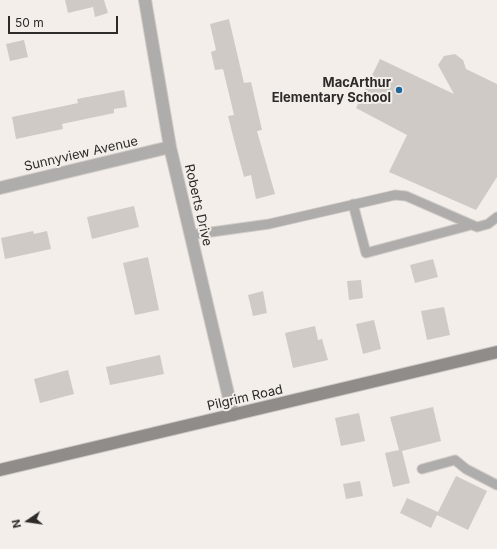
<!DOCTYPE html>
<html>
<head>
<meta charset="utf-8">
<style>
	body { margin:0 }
	#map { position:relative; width:497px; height:549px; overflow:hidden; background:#f3eeea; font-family:Inter,sans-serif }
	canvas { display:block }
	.north { position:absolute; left:8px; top:501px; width:40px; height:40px; -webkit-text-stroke:3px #f3eeea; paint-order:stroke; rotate:257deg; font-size:11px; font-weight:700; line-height:16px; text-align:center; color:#2d2b29 }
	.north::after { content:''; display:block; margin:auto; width:14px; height:18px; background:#2d2b29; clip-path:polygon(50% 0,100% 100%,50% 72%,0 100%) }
	.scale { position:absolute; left:8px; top:16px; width:110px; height:18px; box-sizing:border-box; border:2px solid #2d2b29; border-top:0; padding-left:5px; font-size:12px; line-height:14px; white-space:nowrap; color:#2d2b29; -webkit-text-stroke:3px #f3eeea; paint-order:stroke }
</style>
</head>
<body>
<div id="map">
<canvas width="497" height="549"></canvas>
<div class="north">N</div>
<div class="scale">50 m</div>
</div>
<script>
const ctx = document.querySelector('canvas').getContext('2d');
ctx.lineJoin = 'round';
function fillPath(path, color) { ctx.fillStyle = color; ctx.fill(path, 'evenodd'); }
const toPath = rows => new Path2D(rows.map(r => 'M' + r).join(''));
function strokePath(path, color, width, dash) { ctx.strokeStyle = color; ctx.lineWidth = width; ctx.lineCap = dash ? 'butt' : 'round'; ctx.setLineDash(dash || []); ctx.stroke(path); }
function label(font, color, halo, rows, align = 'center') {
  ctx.font = font + ' Inter,sans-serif'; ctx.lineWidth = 4; ctx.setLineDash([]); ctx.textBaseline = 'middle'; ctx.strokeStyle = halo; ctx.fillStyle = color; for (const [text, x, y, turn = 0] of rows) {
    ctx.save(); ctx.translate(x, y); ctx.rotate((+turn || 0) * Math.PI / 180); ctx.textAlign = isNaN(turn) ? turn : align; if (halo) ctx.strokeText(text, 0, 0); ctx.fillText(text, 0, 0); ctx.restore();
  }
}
fillPath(toPath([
	[65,0,104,0,108,13,95,17,93,7,68,13],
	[229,19,244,83,251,82,262,130,257,131,275,194,256,199,251,175,244,177,233,136,228,116,234,115,223,69,215,70,211,52,216,50,210,24],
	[24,40,28,57,10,61,6,44],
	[455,54,463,60,466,69,497,84,497,177,476,210,389,172,407,135,356,108,380,59,454,94,438,65,444,56],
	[124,90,127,107,114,109,114,113,62,124,63,129,16,139,12,117,78,103,77,99],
	[134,206,139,227,92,239,87,217],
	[33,231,34,234,47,231,51,249,5,259,1,238],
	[148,257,159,310,135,315,123,263],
	[433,259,438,277,415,283,410,265],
	[361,280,363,298,349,300,347,281],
	[263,291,267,313,253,316,248,295],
	[444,307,450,335,427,340,421,311],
	[374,320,381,349,363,354,356,324],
	[315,326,318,340,322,339,328,360,293,368,285,333],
	[160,355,164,374,110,385,106,367],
	[68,370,74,394,40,403,34,379],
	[433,407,441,441,402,451,410,483,393,487,385,453,399,450,390,417],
	[359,413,365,441,341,446,335,418],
	[456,476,487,491,468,530,437,515,431,528,400,513,407,498,438,512],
	[360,481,363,496,346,499,343,484]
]), '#cfcac6');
const lane = toPath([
	[353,204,366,253,471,225],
	[190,235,269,224,395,195,406,196,477,227,488,224,497,217],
	[422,469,455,460,466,469,497,485]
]);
const street = toPath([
	[145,0,170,147,233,415],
	[0,188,170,147]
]);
const secondary = toPath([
	[0,470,497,352]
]);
strokePath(lane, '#cfcbc7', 11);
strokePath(street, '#cfcbc7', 14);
strokePath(secondary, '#cfcbc7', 14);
strokePath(lane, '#afadab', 9);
strokePath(street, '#afadab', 12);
strokePath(secondary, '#908c89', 12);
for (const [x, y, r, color] of [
	[399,90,4,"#1d669a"]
]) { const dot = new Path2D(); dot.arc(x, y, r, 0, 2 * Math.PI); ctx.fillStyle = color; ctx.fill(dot); strokePath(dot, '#f3eeea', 1.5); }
label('bold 13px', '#2d2b29', '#f3eeea', [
	["MacArthur",391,83],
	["Elementary School",391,98]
], 'right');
label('13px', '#2d2b29', '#f3eeea', [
	["Sunnyview Avenue",81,154,-13],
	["Roberts Drive",198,205,77],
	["Pilgrim Road",245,398,-13]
]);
</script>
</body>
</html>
